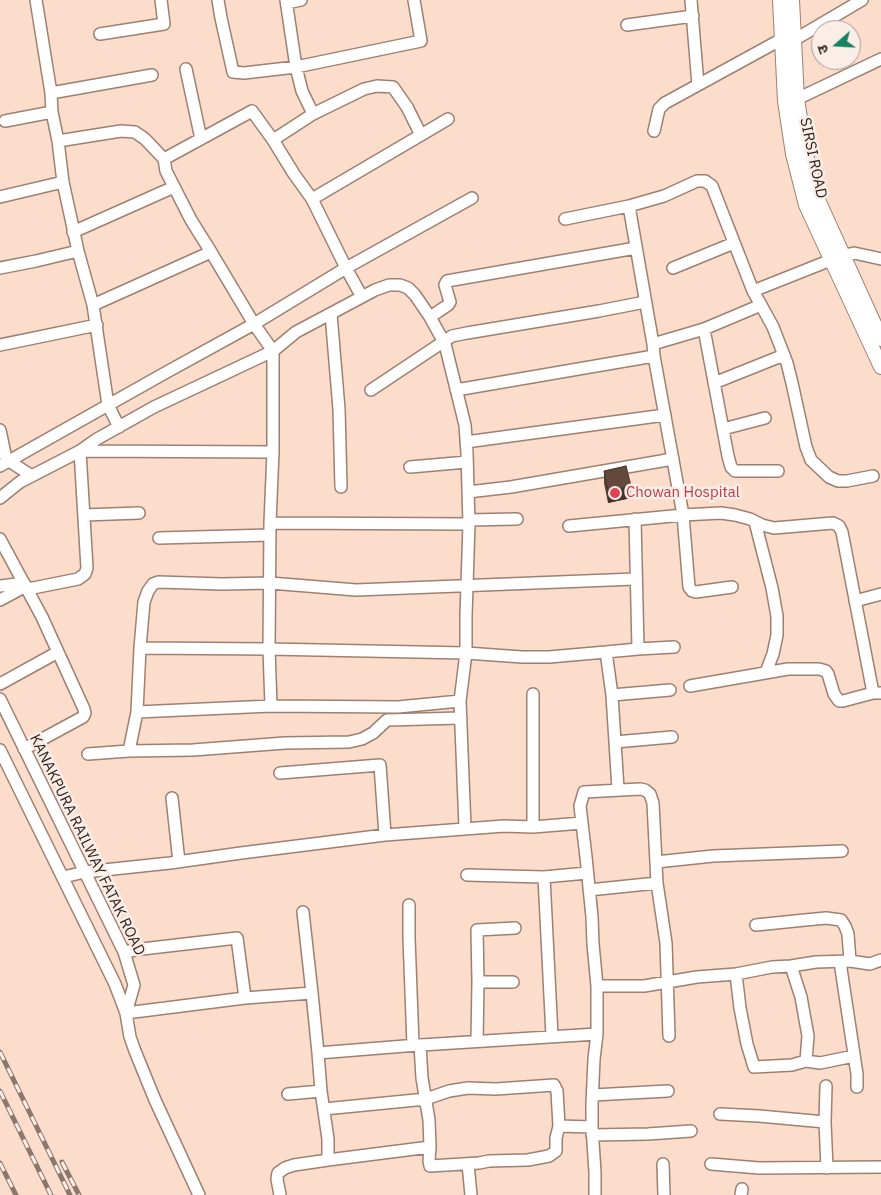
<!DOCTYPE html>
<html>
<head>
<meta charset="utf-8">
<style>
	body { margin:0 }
	#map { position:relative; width:881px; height:1195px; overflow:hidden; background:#fcdccb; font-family:"IBM Plex Sans","Noto Sans Devanagari",sans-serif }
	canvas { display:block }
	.north { position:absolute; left:811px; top:20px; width:50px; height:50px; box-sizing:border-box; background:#fbede7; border:1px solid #a79b95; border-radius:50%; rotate:251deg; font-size:14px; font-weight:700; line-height:20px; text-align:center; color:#2a1f19 }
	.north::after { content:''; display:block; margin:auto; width:18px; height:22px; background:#13825f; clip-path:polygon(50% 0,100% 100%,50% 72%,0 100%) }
</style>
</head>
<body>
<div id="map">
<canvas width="881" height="1195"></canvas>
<div class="north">उ</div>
</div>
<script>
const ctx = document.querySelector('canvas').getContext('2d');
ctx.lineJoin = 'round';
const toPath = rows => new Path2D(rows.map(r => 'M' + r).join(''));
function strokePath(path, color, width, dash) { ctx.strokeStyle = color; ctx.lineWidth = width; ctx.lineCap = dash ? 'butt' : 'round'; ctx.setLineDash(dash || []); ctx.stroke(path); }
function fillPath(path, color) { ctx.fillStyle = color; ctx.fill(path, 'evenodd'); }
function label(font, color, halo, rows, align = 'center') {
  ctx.font = font + ' "IBM Plex Sans",sans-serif'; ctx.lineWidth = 5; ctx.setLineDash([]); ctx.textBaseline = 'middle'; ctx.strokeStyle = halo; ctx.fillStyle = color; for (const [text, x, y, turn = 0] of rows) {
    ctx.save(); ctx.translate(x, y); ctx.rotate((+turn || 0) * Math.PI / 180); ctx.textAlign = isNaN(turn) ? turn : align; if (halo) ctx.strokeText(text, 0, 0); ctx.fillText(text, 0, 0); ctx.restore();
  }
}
const minor = toPath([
	[218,0,221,18,233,72,244,73,296,67,421,41,414,0],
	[286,0,296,67,302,91,313,114,273,140,294,174,312,199,346,268,362,297],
	[691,0,698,85],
	[287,3,301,0],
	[627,25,693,16],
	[100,34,164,24,161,0],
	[794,40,862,0],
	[186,69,201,139],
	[51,93,152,75],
	[797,99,881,59],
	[5,121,52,112],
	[654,131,659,109,665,103,782,39],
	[421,135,448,119],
	[58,141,121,131,135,132,145,139,164,159],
	[63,182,78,251,93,305,108,405,119,427],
	[0,197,63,182,58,141,52,112,51,93,36,0],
	[312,199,421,135,407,107,393,87,377,86,364,89,313,114],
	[629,206,653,344],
	[565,219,629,206,664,196,697,181,705,181,712,186,753,291,841,256,854,253,881,259],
	[73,232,174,187],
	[211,252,191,220,166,171,164,159,252,111,273,140],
	[0,268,36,261,78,251],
	[673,268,734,243],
	[93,305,211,252,254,324,273,351,273,452,270,523],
	[761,305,773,327,787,363,792,383,806,447,811,460,829,477,838,481,847,481,873,476],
	[331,314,339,409,341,487],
	[430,317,448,305,450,302,445,285,447,281,636,248],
	[704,329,728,456,731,467,735,471,778,471],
	[0,345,97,325],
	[714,383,784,355],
	[371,390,452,336,467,333,599,311,645,302],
	[456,390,654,356,653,344,704,329,761,305,753,291],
	[723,429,765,418],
	[0,430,6,459,32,476],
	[466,442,665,415],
	[0,466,165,373,254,324,346,268,472,198],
	[410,467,467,462],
	[468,492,511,487,673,459],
	[0,498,20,482,80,451,97,439,154,407,273,351,296,332,375,290,389,285,400,285,408,288,415,295,430,317,445,344,465,425,467,453,469,524,466,616,466,653,460,701,465,828],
	[84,515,139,513],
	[469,520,517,519],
	[755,522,772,588,777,616,777,635,773,654,766,672],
	[569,526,683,515,654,356],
	[159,538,270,535],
	[0,539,42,617,84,709,85,713,83,717,24,749],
	[0,586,24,583],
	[732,587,696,592,692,591,689,587,683,515,721,513,735,515,750,519,762,525,774,528,833,523,839,526,842,532,873,693],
	[28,589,78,579,85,574,87,568,80,451,273,452],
	[0,600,26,586],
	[855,601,881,594],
	[140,648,269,649,466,653,522,657,549,657,606,652,612,695,618,789],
	[638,649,674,647],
	[606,652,638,649,635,519],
	[0,684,58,652],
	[690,686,788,669,819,669,826,671,828,674,834,694,839,701,843,701,873,693,881,693],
	[612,695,670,690],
	[0,699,124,952,134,985,126,1013],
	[271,706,269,649,270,523,469,524],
	[137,712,271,706,398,707,460,701],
	[615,742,672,737],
	[0,750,115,984,126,1013,130,1037,135,1051,155,1100,199,1195],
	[129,751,137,712,140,648,144,602,148,591,153,584,158,582,222,584,270,583,356,590,635,579],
	[88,754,129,751,193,750,285,743,349,742,362,739,373,733,387,720,461,718],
	[280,773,380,765,385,835],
	[172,798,179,862],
	[582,823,580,806,584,792,640,789,645,790,650,794,653,803,657,883,666,943,669,1036],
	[533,827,533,694],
	[656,862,713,856,842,851],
	[467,875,544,877,587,873],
	[63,877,85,872,170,863,241,853,385,835,504,826,533,827,582,823,586,857,592,917,593,944,597,986],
	[544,877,552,1036],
	[589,890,657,883],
	[409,905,409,938,413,1045],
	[303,912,312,993],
	[756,925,805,920,826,918,841,920,845,926,848,934,850,961],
	[124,952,142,949,237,938,245,998],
	[840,962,857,1074,857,1087],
	[736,974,740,1008,747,1044,754,1067,792,1065,806,1061,808,1036,801,997,791,966],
	[478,982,513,982],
	[126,1013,245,998,312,993,318,1053,405,1046,597,1034,597,986,644,986,697,977,736,974,772,967,791,966,816,962,850,961,870,964,881,960],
	[477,1041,478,982,477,930,515,928],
	[420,1045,422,1078,429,1120,430,1147],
	[318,1053,321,1091,328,1139,328,1160,430,1147,429,1161,430,1166,479,1163,489,1161,528,1160,549,1156,556,1151,556,1138,559,1126,592,1127],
	[806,1061,820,1063,854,1056],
	[288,1094,321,1091],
	[593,1095,668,1091],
	[324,1109,426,1099,449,1091,468,1088,496,1089,554,1085,557,1091,559,1126],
	[720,1114,759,1116,825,1122,827,1168],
	[825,1122,826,1086],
	[592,1135,648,1134,691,1131],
	[468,1164,471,1195],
	[663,1164,664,1195],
	[711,1164,759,1168,881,1167],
	[280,1195,277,1179,278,1173,285,1168,294,1165,328,1160],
	[595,1195,595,1172,592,1127,592,1104,594,1059,597,1034],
	[741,1195,742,1189]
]);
const major = toPath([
	[780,0,785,101,793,154,806,205,881,367],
	[792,0,797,99,805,150,811,176,818,200,881,339]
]);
strokePath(minor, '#9d8071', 14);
strokePath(major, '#9d8071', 16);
strokePath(minor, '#fff', 11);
strokePath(major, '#fff', 14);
const rail = toPath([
	[0,1052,70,1195],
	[0,1091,51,1195],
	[62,1162,79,1195],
	[0,1163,16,1195]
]);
strokePath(rail, '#8c776c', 5);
strokePath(rail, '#fbede7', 3, [9]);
fillPath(toPath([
	[604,471,631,498,608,503,604,483]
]), '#553f33');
fillPath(toPath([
	[631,486,631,498,608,503,608,491]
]), '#453329');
const building = toPath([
	[626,466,631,486,608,491,604,471,626,466]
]);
fillPath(building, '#63493b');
strokePath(building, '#453329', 1);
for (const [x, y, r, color] of [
	[615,493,6,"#e0444e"]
]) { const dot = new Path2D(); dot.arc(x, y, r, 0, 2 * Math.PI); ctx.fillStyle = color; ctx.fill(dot); strokePath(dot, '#fbede7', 2); }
label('15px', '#2a1f19', '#fbede7', [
	["SIRSI ROAD",813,158,78],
	["KANAKPURA RAILWAY FATAK ROAD",87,845,64]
]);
label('15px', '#be3a42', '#fbede7', [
	["Chowan Hospital",626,493]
], 'left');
</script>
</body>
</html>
